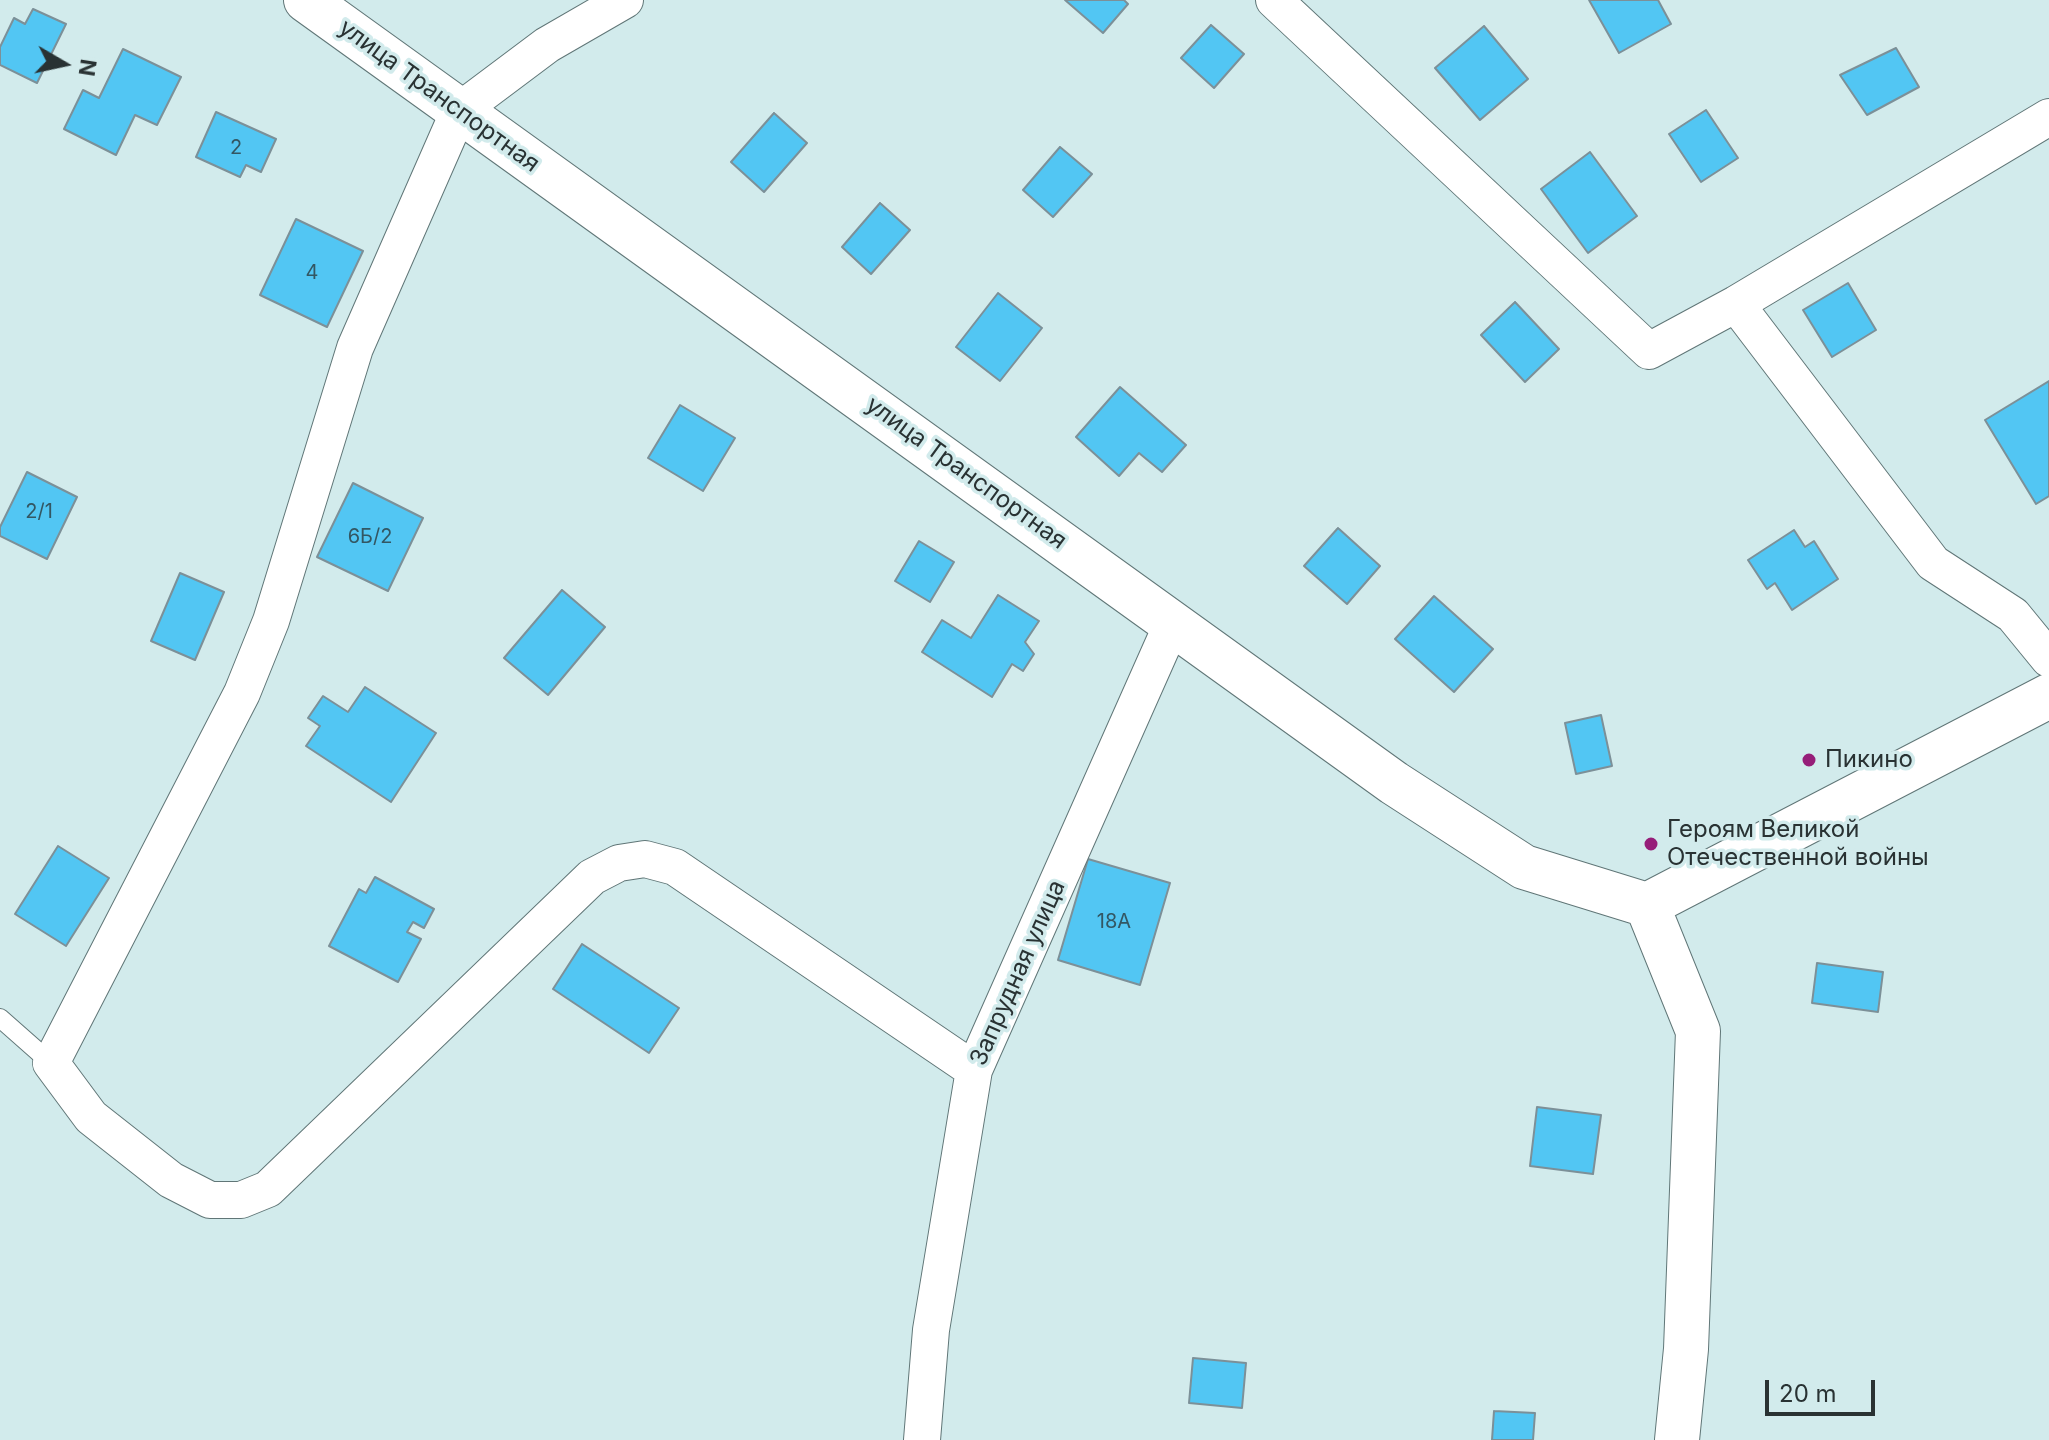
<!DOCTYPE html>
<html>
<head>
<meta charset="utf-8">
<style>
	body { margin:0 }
	#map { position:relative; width:2049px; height:1440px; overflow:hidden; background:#d2ebec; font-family:Inter,sans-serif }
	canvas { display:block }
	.north { position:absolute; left:24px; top:24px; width:80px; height:80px; -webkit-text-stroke:6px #d2ebec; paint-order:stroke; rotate:99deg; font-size:22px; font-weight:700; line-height:32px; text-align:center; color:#293233 }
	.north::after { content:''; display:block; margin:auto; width:28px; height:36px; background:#293233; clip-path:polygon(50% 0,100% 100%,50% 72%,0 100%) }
	.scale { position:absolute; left:1765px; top:1380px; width:110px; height:36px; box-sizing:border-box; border:4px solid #293233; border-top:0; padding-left:10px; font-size:24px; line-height:28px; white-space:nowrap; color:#293233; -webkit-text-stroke:6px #d2ebec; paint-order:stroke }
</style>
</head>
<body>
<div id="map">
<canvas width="2049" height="1440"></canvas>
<div class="north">N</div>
<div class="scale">20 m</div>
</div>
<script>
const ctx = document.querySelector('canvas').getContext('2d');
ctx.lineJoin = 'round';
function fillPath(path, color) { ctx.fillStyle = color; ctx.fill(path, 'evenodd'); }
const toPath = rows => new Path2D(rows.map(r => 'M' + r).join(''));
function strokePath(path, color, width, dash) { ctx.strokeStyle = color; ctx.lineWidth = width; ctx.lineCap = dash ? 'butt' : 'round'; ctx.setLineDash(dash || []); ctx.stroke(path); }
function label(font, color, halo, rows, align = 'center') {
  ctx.font = font + ' Inter,sans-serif'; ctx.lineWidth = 7; ctx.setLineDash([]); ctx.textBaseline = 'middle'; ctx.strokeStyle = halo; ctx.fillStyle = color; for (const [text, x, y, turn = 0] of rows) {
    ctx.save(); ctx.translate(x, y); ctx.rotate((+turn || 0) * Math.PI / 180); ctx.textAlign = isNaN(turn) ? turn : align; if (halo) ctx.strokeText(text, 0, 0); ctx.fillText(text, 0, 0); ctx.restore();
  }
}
const building = toPath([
	[1065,0,1124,0,1128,4,1103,33,1065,0],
	[1589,0,1658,0,1671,24,1619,53,1589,0],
	[33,9,66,24,37,83,0,65,0,47,14,18,25,24,33,9],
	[1211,25,1244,54,1214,88,1181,58,1211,25],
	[1484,26,1528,79,1480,120,1435,68,1484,26],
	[1896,48,1919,87,1867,115,1840,75,1896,48],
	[123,49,181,77,157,125,135,115,116,155,64,129,83,90,99,98,123,49],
	[1706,110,1738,158,1701,182,1669,134,1706,110],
	[216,112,276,139,261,172,246,165,240,177,196,157,216,112],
	[774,113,807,143,764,192,731,162,774,113],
	[1060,147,1092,174,1053,217,1023,190,1060,147],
	[1590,152,1637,216,1588,253,1541,189,1590,152],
	[880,203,910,230,871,274,842,247,880,203],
	[296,219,363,251,327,327,260,295,296,219],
	[1848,283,1876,330,1832,357,1803,310,1848,283],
	[998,293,1042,328,1000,381,956,347,998,293],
	[1515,302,1559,349,1525,382,1481,335,1515,302],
	[2049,381,2049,496,2036,504,1985,420,2049,381],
	[1120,387,1186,445,1162,472,1139,453,1119,476,1076,437,1120,387],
	[680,405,735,438,703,491,648,458,680,405],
	[27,472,77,497,47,559,0,536,0,527,27,472],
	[353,483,423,518,388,591,317,557,353,483],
	[1338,528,1380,566,1347,604,1304,566,1338,528],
	[1794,530,1805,547,1814,541,1838,579,1792,610,1775,583,1767,589,1748,560,1794,530],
	[919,541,954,562,930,602,895,581,919,541],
	[180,573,224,592,195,660,151,641,180,573],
	[562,590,605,627,548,695,504,658,562,590],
	[998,595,1039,621,1025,642,1034,654,1023,671,1012,664,992,697,922,652,942,620,971,638,998,595],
	[1434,596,1493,649,1454,692,1395,639,1434,596],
	[365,687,436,733,391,802,306,746,320,726,308,718,323,696,348,712,365,687],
	[1601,715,1612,766,1576,774,1565,723,1601,715],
	[58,846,109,878,66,946,15,914,58,846],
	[1088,859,1170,883,1140,985,1058,960,1088,859],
	[375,877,434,909,424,928,413,922,407,932,421,939,398,982,329,946,359,889,366,893,375,877],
	[582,944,679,1008,649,1053,553,989,582,944],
	[1817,963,1883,972,1878,1012,1812,1003,1817,963],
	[1537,1107,1601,1115,1593,1174,1530,1166,1537,1107],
	[1193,1358,1246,1363,1242,1408,1189,1403,1193,1358],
	[1494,1411,1535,1413,1533,1440,1492,1440,1494,1411]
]);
fillPath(building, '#52c6f3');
strokePath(building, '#7c9098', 2);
const lane = toPath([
	[0,1018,51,1063]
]);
const street = toPath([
	[625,0,547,45,459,111,355,348,271,621,242,693,51,1063,91,1117,171,1180,210,1200,241,1200,268,1189,592,877,619,863,645,859,675,867,974,1070],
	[1274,0,1649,351,1736,304,2049,117],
	[1736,304,1933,563,2013,615,2049,659],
	[922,1440,931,1330,974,1070,1173,622]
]);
const secondary = toPath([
	[306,0,1394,783,1524,867,1647,905],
	[1647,905,1698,1031,1686,1349,1677,1440],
	[1647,905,2049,696]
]);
strokePath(lane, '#607677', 20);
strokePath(street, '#607677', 38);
strokePath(secondary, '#607677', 46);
strokePath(lane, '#fff', 18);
strokePath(street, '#fff', 36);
strokePath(secondary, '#fff', 44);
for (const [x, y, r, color] of [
	[1809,760,8,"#961e79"],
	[1651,844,8,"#961e79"]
]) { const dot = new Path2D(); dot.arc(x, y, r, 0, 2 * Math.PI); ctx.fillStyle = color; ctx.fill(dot); strokePath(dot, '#d2ebec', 3); }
label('20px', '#335763', null, [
	["2",236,148],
	["4",312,273],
	["2/1",39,512],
	["6Б/2",370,537],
	["18А",1114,922]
]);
label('24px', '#293233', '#d2ebec', [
	["улица Транспортная",439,96,36],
	["улица Транспортная",966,473,36],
	["Запрудная улица",1018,973,-66]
]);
label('24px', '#293233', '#d2ebec', [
	["Пикино",1825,760],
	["Героям Великой",1667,830],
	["Отечественной войны",1667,858]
], 'left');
</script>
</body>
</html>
